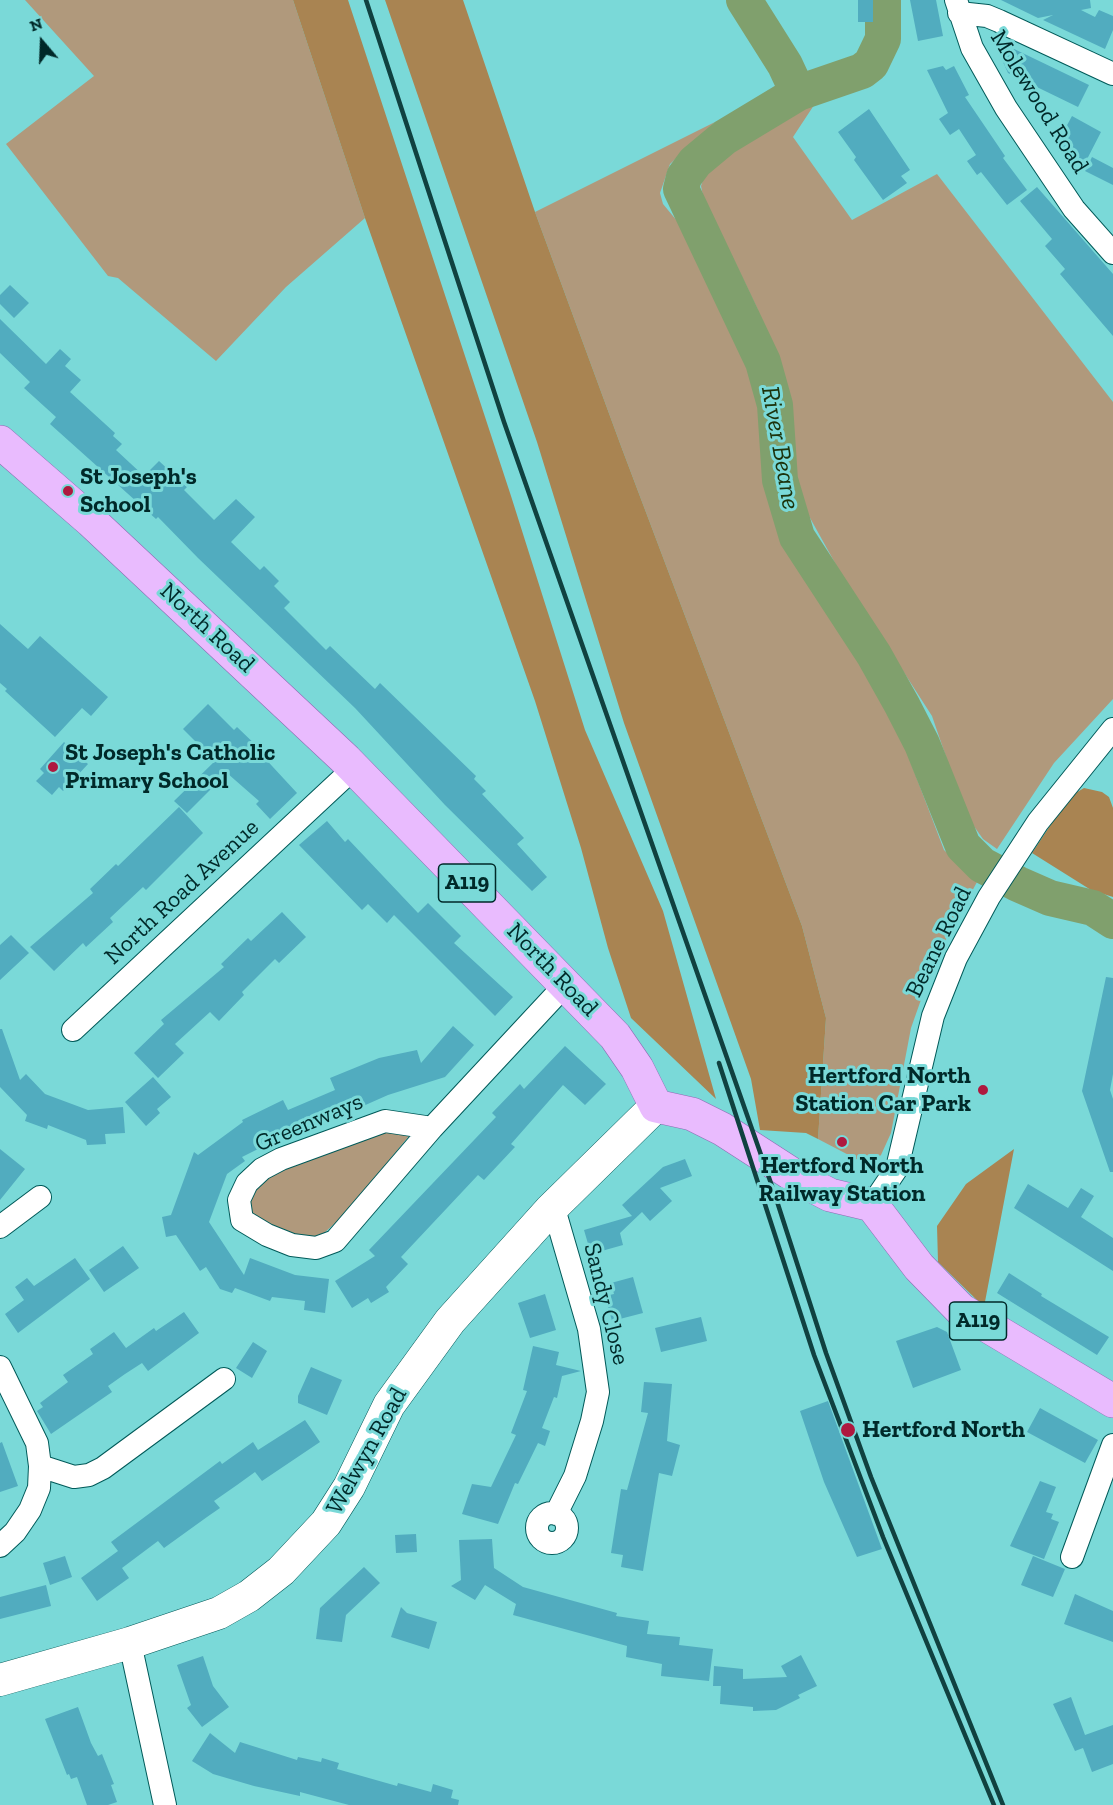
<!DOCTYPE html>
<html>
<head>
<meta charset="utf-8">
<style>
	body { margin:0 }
	#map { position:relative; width:1113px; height:1805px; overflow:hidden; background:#7ad9d8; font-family:"Zilla Slab",serif }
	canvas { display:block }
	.north { position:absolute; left:12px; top:12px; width:60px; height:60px; -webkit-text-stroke:4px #7ad9d8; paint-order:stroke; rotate:341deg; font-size:16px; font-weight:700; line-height:24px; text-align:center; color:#002929 }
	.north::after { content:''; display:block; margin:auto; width:21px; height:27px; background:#002929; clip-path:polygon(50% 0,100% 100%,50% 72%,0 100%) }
</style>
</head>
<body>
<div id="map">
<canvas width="1113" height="1805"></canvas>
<div class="north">N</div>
</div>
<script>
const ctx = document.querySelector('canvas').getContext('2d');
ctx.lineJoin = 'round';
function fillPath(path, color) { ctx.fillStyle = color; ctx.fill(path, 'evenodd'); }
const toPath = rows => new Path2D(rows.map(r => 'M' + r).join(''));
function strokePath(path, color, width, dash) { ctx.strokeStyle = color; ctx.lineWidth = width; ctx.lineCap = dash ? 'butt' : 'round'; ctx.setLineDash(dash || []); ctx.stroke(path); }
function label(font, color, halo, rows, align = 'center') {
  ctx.font = font + ' "Zilla Slab",serif'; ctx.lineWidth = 6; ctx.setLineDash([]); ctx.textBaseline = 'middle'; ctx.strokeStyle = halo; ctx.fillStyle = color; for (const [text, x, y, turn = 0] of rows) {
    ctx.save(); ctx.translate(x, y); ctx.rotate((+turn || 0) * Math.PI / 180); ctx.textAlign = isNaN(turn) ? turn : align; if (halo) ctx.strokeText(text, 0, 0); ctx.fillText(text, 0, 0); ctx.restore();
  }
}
fillPath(toPath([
	[25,0,293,0,365,218,286,287,216,361,118,278,108,276,6,144,94,76],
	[820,96,793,137,852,220,937,174,1113,402,1113,699,1054,763,997,849,983,839,966,815,932,716,845,581,789,480,782,385,757,308,703,196,701,186,705,174,719,160,780,113],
	[715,122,670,164,660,193,663,204,692,239,733,317,756,374,762,400,768,484,777,518,789,546,844,633,865,660,906,750,944,850,977,882,935,960,911,1028,891,1133,881,1155,874,1161,864,1163,818,1139,826,1018,802,926,621,446,535,212],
	[393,1129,409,1136,343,1216,323,1234,308,1238,288,1234,255,1218,247,1202,257,1184,279,1169]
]), '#b0997c');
fillPath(toPath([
	[293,0,348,0,511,496,585,730,663,911,716,1099,631,1018,608,948,581,848,535,701,365,218],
	[385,0,463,0,535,212,621,446,802,926,826,1018,818,1139,806,1133,760,1130,751,1079,624,723,537,442],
	[1084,788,1102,792,1109,797,1113,808,1113,897,1091,890,1032,853,1069,797],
	[1014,1149,984,1307,938,1262,937,1226,966,1184]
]), '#a98452');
strokePath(toPath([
	[744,0,785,65,798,93,725,137,695,162,684,177,681,189,763,362,775,405,780,480,797,537,874,655,902,705,922,744,963,846,982,865,1018,884,1050,898,1093,908,1113,921],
	[798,93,862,71,871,64,883,39,883,0]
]), '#80a06d', 36);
fillPath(toPath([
	[858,0,873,0,873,22,858,22],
	[910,0,936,0,943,36,918,41],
	[1001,0,1090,0,1091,8,1081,10,1095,17,1099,10,1113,16,1113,30,1105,49,1043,20,1053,15,1038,18],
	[1010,47,1089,85,1078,107,1008,73,1003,62],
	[943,66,946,70,954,66,969,95,965,97,1005,156,1003,158,1027,190,1007,205,981,172,977,175,967,161,976,155,959,129,950,135,939,119,948,113,927,70],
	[869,109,910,170,901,176,907,183,883,200,854,160,856,157,838,132],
	[1072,116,1101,132,1084,165,1058,151,1063,142,1059,140],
	[1092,157,1113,168,1113,185,1085,171],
	[1037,187,1113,274,1113,336,1060,274,1065,269,1045,246,1052,239,1020,201],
	[10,285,29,303,14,318,0,304,0,295],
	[0,319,46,364,60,349,71,359,65,366,81,380,70,392,115,433,113,436,122,444,116,450,144,476,159,461,187,487,184,490,214,520,236,499,255,517,231,542,260,570,264,566,279,581,274,586,290,602,284,608,326,650,330,646,375,689,380,683,476,776,474,779,486,791,482,794,524,838,517,844,547,877,532,891,445,805,355,708,198,558,158,517,156,519,50,424,56,417,24,388,30,382,0,353],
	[0,624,28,649,40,636,108,697,91,716,82,708,55,737,5,691,7,689,0,683],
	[208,704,234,730,237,727,262,751,260,753,297,793,270,819,256,804,259,801,227,773,187,813,174,801,215,761,183,729],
	[64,742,88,764,63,791,59,787,52,795,36,781,44,773,40,769],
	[179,807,203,833,146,890,143,887,110,918,113,922,86,947,83,943,54,971,30,947,93,893,90,889,116,864,118,866],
	[327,821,345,842,348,839,418,913,428,903,461,936,454,943,513,997,495,1016,394,915,387,923,368,904,362,910,299,845],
	[282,912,306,937,279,963,275,959,242,992,244,995,219,1021,210,1012,175,1044,184,1053,158,1078,134,1053,164,1024,161,1020,224,967,221,964,248,938,251,941],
	[11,935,29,953,0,980,0,945],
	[1106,977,1113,978,1113,1074,1110,1090,1113,1099,1113,1172,1110,1172,1082,1091],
	[453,1026,474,1045,445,1077,388,1095,318,1126,316,1123,304,1126,242,1157,245,1161,227,1174,209,1222,244,1275,250,1258,295,1275,329,1279,325,1313,304,1310,305,1301,272,1297,270,1301,235,1288,232,1293,220,1289,206,1267,200,1271,176,1235,166,1237,162,1217,171,1215,194,1152,198,1155,243,1122,242,1120,283,1100,288,1110,335,1090,330,1078,379,1058,417,1050,421,1063],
	[0,1029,2,1029,20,1080,26,1074,45,1094,88,1110,123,1107,125,1133,105,1134,106,1144,87,1145,86,1140,48,1125,47,1129,25,1121,27,1115,0,1087],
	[565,1046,606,1084,585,1105,563,1085,511,1144,515,1147,484,1180,478,1175,401,1257,408,1264,386,1287,389,1292,371,1303,368,1298,352,1308,335,1281,375,1256,369,1250,496,1117,492,1113,520,1084,524,1089],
	[153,1077,171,1097,157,1109,160,1113,146,1126,125,1102],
	[0,1149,25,1169,0,1200],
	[685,1159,692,1176,660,1188,672,1201,650,1221,642,1212,620,1233,623,1245,591,1254,584,1230,632,1216,622,1205,663,1167],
	[1028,1184,1068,1208,1081,1188,1094,1196,1081,1217,1113,1238,1113,1271,1014,1208],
	[123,1246,139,1268,104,1292,89,1270],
	[75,1258,90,1279,18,1333,5,1314,24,1300,15,1287,27,1278,34,1286],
	[1009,1273,1042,1294,1041,1296,1109,1337,1097,1355,997,1293],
	[633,1277,643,1313,612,1321,605,1296,614,1294,611,1283],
	[545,1294,556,1330,530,1338,518,1303],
	[184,1312,199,1333,148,1371,142,1363,125,1374,108,1386,112,1392,51,1434,37,1411,43,1407,40,1403,68,1382,63,1375,93,1354,90,1349,114,1332,126,1348,154,1328,156,1331],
	[701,1317,707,1341,661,1352,655,1328],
	[937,1327,947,1332,961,1370,913,1388,896,1341],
	[253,1342,267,1351,252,1378,236,1368],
	[533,1346,559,1352,556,1365,581,1371,562,1376,557,1398,554,1397,542,1428,550,1431,545,1446,538,1443,518,1484,515,1483,498,1524,462,1514,472,1484,491,1487,516,1435,511,1433,527,1391,523,1390],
	[311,1367,342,1380,327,1415,298,1403,298,1396],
	[644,1382,672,1384,667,1441,680,1445,672,1476,659,1473,643,1571,621,1567,623,1555,611,1553,621,1489,627,1490,648,1413,641,1412],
	[828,1401,882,1549,857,1557,824,1482,800,1411],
	[1040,1408,1098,1440,1085,1463,1027,1432],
	[305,1420,320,1442,262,1481,255,1472,237,1485,214,1501,220,1508,207,1517,164,1548,158,1541,122,1568,129,1578,97,1601,81,1578,118,1551,111,1542,220,1461,222,1464,253,1442,258,1450],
	[2,1442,18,1486,0,1492,0,1443],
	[1040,1481,1056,1487,1046,1512,1053,1514,1051,1519,1059,1522,1044,1559,1010,1546],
	[416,1534,417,1552,396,1553,395,1535],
	[492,1539,494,1568,523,1587,617,1613,616,1616,649,1621,647,1634,680,1637,679,1645,713,1649,709,1681,661,1676,662,1664,626,1657,627,1646,513,1615,516,1604,485,1585,475,1600,451,1586,461,1580,459,1540],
	[65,1556,72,1577,50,1585,43,1563],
	[1033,1556,1065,1569,1053,1597,1021,1585],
	[364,1567,380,1583,346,1615,342,1642,316,1639,320,1608],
	[46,1585,51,1606,0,1619,0,1597],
	[1075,1594,1113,1611,1113,1642,1064,1624],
	[401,1607,407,1613,437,1622,429,1649,391,1637],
	[801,1655,817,1686,798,1695,800,1698,776,1710,753,1711,753,1707,720,1704,721,1686,713,1686,714,1666,743,1669,743,1679,787,1677,781,1666],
	[203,1656,213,1686,229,1707,202,1727,187,1708,191,1705,177,1665],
	[1071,1697,1085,1735,1113,1725,1113,1764,1092,1772,1083,1748,1075,1751,1053,1704],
	[78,1707,91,1743,98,1756,102,1754,114,1784,111,1785,117,1802,108,1805,87,1805,77,1777,71,1779,69,1774,67,1775,45,1719],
	[210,1733,235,1753,240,1742,297,1760,298,1757,321,1762,322,1758,339,1763,337,1769,397,1786,398,1783,431,1792,433,1784,453,1790,451,1798,459,1800,458,1805,349,1805,300,1792,300,1796,254,1786,213,1774,192,1761]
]), '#51acbf');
const minor = toPath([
	[956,0,972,48,1006,108,1074,209,1113,253],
	[959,13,987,16,999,21,1113,74],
	[73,1030,354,768],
	[432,1128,385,1121,281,1159,262,1169,247,1183,239,1200,242,1220,267,1235,292,1245,316,1248,335,1241,432,1128,566,984],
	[872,1205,897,1168,933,1016,956,958,989,897,1038,822,1113,729],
	[550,1210,557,1219,589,1329,598,1392,592,1421,575,1476,556,1514],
	[0,1227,40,1197],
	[0,1367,37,1443,40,1466,39,1488,30,1510,15,1532,0,1546],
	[40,1466,74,1477,89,1475,103,1468,224,1379],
	'537 1528a15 15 0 1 1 30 0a15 15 0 1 1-30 0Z',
	[1072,1557,1113,1445],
	[130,1643,165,1805]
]);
const secondary = toPath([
	[0,1680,130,1643,219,1613,249,1596,281,1571,326,1523,349,1487,389,1405,450,1321,550,1210,656,1106]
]);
const primary = toPath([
	[0,442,91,521,346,760,615,1036,637,1068,656,1106,692,1114,722,1129,801,1180,830,1195,872,1205,919,1267,961,1310,1113,1401]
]);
strokePath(minor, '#005a59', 24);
strokePath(secondary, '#005a59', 33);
strokePath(primary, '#8e6ab3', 34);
strokePath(minor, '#fff', 22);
strokePath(secondary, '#fff', 32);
strokePath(primary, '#e9bbfe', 33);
strokePath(toPath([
	[366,0,504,422,773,1189,826,1353,871,1477,1003,1805],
	[719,1063,814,1355,883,1537,994,1805]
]), '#104140', 4.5);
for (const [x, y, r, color] of [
	[68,491,6,"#ae193f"],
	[53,767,6,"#ae193f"],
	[983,1090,6,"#ae193f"],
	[842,1142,6,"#ae193f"],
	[848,1430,8,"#ae193f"]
]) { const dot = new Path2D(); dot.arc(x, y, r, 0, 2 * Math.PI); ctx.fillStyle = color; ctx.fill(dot); strokePath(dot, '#7ad9d8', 2); }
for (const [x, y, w] of [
	[467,883,57],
	[978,1321,57]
]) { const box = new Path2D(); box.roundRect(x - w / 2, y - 19, w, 38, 4.5); ctx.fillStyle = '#7ad9d8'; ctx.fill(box); strokePath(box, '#002929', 1.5); }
label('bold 22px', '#002929', null, [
	["A119",467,883],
	["A119",978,1321]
]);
label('24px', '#002929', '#7ad9d8', [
	["Molewood Road",1039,102,58],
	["North Road",207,628,43],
	["North Road Avenue",182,892,-43],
	["Beane Road",939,942,-64],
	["North Road",552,970,46],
	["Greenways",309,1123,-23],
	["Sandy Close",606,1304,76],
	["Welwyn Road",367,1451,-61]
]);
label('bold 24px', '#002929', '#7ad9d8', [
	["St Joseph's",80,477],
	["School",80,505],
	["St Joseph's Catholic",65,753],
	["Primary School",65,781],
	["Hertford North",971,1076,"right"],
	["Station Car Park",971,1104,"right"],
	["Hertford North",842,1166,"center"],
	["Railway Station",842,1194,"center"],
	["Hertford North",862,1430]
], 'left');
label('italic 26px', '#1c320c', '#7ad9d8', [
	["River Beane",780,448,80]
]);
</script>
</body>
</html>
